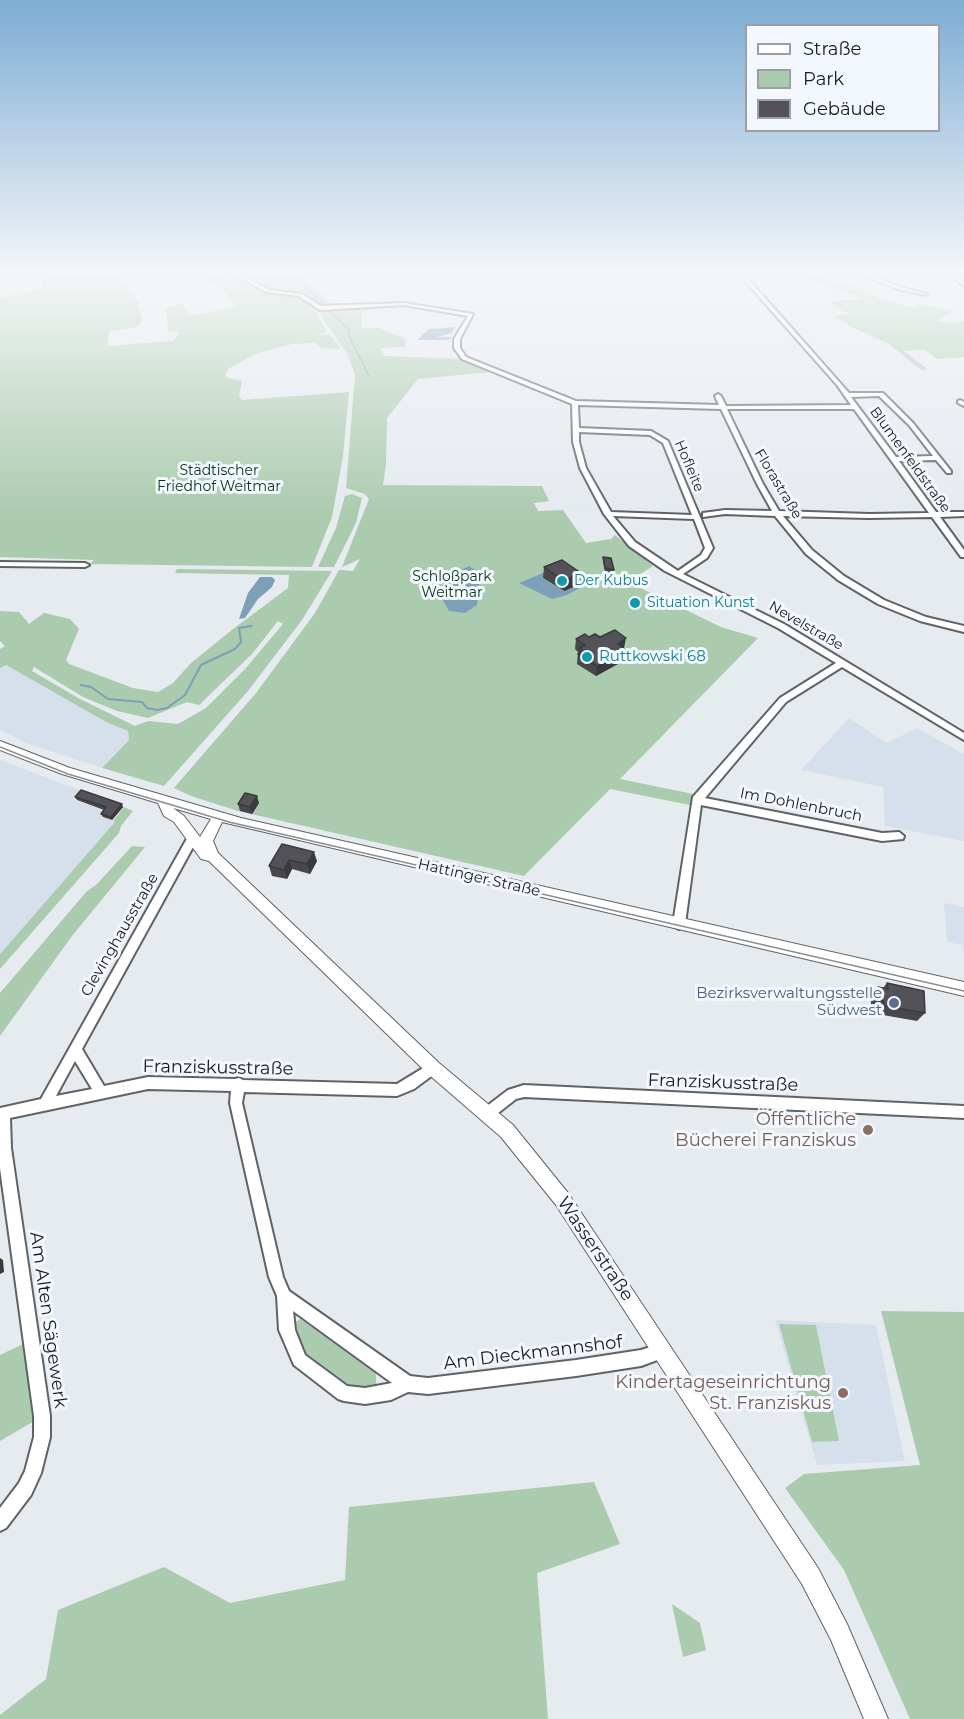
<!DOCTYPE html>
<html>
<head>
<meta charset="utf-8">
<style>
	body { margin:0 }
	#map { position:relative; width:964px; height:1719px; overflow:hidden; background:#e6ebf0; font-family:Montserrat,sans-serif }
	canvas { display:block }
	.legend { position:absolute; left:745px; top:24px; width:195px; height:108px; box-sizing:border-box; background:#f3f8fe; border:2px solid #9ca0a4; margin:0; padding:8px 10px; list-style:none; font-size:18px; color:#1a1c1e }
	.legend li { display:flex; align-items:center; gap:12px; height:30px }
	.legend b { width:30px; border:2px solid #9ca0a4 }
</style>
</head>
<body>
<div id="map">
<canvas width="964" height="1719"></canvas>
<ul class="legend">
<li><b style="height:8px;background:#fff"></b>Straße</li>
<li><b style="height:16px;background:#abcbaf"></b>Park</li>
<li><b style="height:16px;background:#525258"></b>Gebäude</li>
</ul>
</div>
<script>
const ctx = document.querySelector('canvas').getContext('2d');
ctx.lineJoin = 'round';
function fillPath(path, color) { ctx.fillStyle = color; ctx.fill(path, 'evenodd'); }
const toPath = rows => new Path2D(rows.map(r => 'M' + r).join(''));
function strokePath(path, color, width, dash) { ctx.strokeStyle = color; ctx.lineWidth = width; ctx.lineCap = dash ? 'butt' : 'round'; ctx.setLineDash(dash || []); ctx.stroke(path); }
function label(font, color, halo, rows, align = 'center') {
  ctx.font = font + ' Montserrat,sans-serif'; ctx.lineWidth = 6; ctx.setLineDash([]); ctx.textBaseline = 'middle'; ctx.strokeStyle = halo; ctx.fillStyle = color; for (const [text, x, y, turn = 0] of rows) {
    ctx.save(); ctx.translate(x, y); ctx.rotate((+turn || 0) * Math.PI / 180); ctx.textAlign = isNaN(turn) ? turn : align; if (halo) ctx.strokeText(text, 0, 0); ctx.fillText(text, 0, 0); ctx.restore();
  }
}
fillPath(toPath([
	[6,665,106,722,128,731,129,740,102,768,26,743,0,730,0,668],
	[849,718,887,743,917,728,964,754,964,841,885,826,883,787,801,770],
	[0,760,82,791,74,800,106,811,102,817,116,822,0,954],
	[944,903,964,907,964,952,963,945,947,942],
	[775,1320,876,1325,905,1461,817,1465]
]), '#d6e0ec');
fillPath(toPath([
	[44,273,125,273,124,279,138,302,142,321,137,327,109,331,107,346,173,341,180,332,168,331,166,307,183,304,190,316,236,307,224,291,202,276,211,273,232,273,268,290,235,273,301,273,328,302,344,305,404,303,471,313,468,318,404,306,368,310,361,314,362,328,379,328,406,339,405,347,381,348,384,356,462,359,491,372,418,379,387,418,386,464,383,485,542,486,549,501,534,503,538,511,563,510,586,543,611,539,615,535,653,566,628,582,721,627,758,638,620,779,693,794,690,805,610,789,524,876,238,811,191,796,174,788,256,693,315,613,339,570,353,571,360,559,342,567,369,499,365,494,346,488,355,375,348,355,321,316,320,305,313,306,327,332,316,336,329,334,336,342,324,340,337,343,341,349,321,348,316,343,292,344,255,354,228,369,225,377,242,381,239,396,242,400,349,392,343,456,332,517,312,567,90,564,94,560,0,557,0,298,41,289],
	[789,273,823,275,881,299,915,308,920,304,953,311,937,321,953,323,964,321,964,357,937,359,925,350,904,351,927,369,921,370,889,344,850,326,834,316,850,314,838,309,830,301,863,299],
	[352,494,362,498,356,523,334,567,318,567,336,528,345,496],
	[177,569,332,571,302,620,248,691,164,786,102,768,129,740,128,731,106,722,6,665,0,668,0,649,5,646,0,641,0,611,19,612,29,624,44,613,70,619,79,629,66,660,69,664,133,688,158,692,173,683,191,663,233,629,288,588,289,575,175,573],
	[278,621,283,624,245,669,206,708,178,724,148,721,135,726,80,699,32,671,34,667,83,697,117,711,148,718,187,702,199,705,252,654],
	[124,807,133,811,121,826,119,833,0,969,0,954,115,822,113,821],
	[132,846,145,847,72,936,0,1036,0,993,87,891,96,885],
	[881,1311,964,1312,964,1719,910,1719,844,1570,785,1488,804,1474,920,1465],
	[300,1319,373,1368,376,1371,376,1386,350,1388,304,1358,293,1324],
	[779,1324,816,1325,839,1441,812,1442],
	[23,1344,36,1420,0,1441,0,1355],
	[594,1482,620,1544,537,1573,548,1719,0,1719,0,1715,46,1679,58,1610,164,1567,230,1603,345,1580,349,1507],
	[672,1604,700,1623,706,1650,683,1657]
]), '#abcbaf');
fillPath(toPath([
	[455,327,452,333,437,337,451,337,449,340,417,340,428,329],
	[469,566,475,570,464,576,479,584,477,605,465,613,449,611,440,595,445,578],
	[566,567,585,585,567,595,552,599,519,583,555,568],
	[561,570,580,584,563,591,542,578],
	[260,577,272,577,275,580,272,587,258,599,245,618,239,619,248,593]
]), '#7d9fb7');
strokePath(toPath([
	[292,273,325,306],
	[328,309,349,330,349,336,369,376]
]), '#7d9fb7', 1.5);
strokePath(toPath([
	[81,685,91,687,108,699,142,702,147,708,157,710,167,708,185,695,201,665,235,649,241,642,239,628,252,626]
]), '#7d9fb7', 2);
const minor = toPath([
	[232,273,238,273,269,290,302,294,321,306,404,303,473,314,460,339,460,348,466,357,576,401,719,405,715,396,718,394,721,396,726,406,851,405,837,385,738,273,743,273,849,393,883,393,913,423,951,471,951,473,947,473,936,460,899,461,936,512,964,512,964,516,940,517,964,550,964,557,961,557,932,517,869,518,783,516,812,550,844,576,884,600,926,617,964,626,964,632,920,621,878,604,838,580,806,554,775,516,725,514,703,517,703,513,725,510,772,511,757,484,721,409,578,405,579,428,651,431,668,441,713,548,707,558,683,574,784,624,964,733,964,740,842,667,786,702,705,798,882,833,899,832,904,836,903,839,882,841,701,805,685,924,683,927,679,929,675,927,673,924,693,797,780,698,836,663,778,628,665,571,629,546,604,514,580,468,573,442,572,404,462,359,454,348,454,339,468,316,404,305,320,310,299,296,266,292,232,273],
	[879,396,909,425,933,456,896,457,851,397,879,396],
	[727,409,854,409,929,513,869,514,779,511,763,484,727,409],
	[579,432,650,435,663,443,692,515,611,512,586,468,579,442,579,432],
	[613,516,694,519,705,548,701,555,678,571,635,542,613,516],
	[857,273,864,273,900,287,928,294,926,295,897,289,857,273],
	[948,273,953,273,964,283,964,286,948,273],
	[960,400,964,402,964,406,958,403,958,401,960,400],
	[0,562,85,563,89,565,85,567,0,566,0,562],
	[193,834,198,838,82,1049,104,1086,148,1077,235,1079,239,1078,243,1080,397,1084,433,1062,437,1064,439,1068,437,1072,414,1089,397,1096,244,1092,242,1103,283,1277,289,1291,410,1376,428,1378,576,1360,641,1350,663,1343,668,1346,671,1351,668,1356,641,1366,576,1376,428,1394,408,1392,391,1400,365,1404,344,1401,338,1399,294,1365,279,1330,277,1296,269,1277,230,1103,231,1091,148,1089,10,1118,11,1148,50,1416,50,1437,41,1473,31,1495,6,1528,0,1531,0,1508,19,1483,25,1471,34,1437,34,1416,0,1168,0,1108,41,1099,189,835,193,834],
	[75,1061,92,1089,56,1096,75,1061],
	[293,1311,392,1383,365,1388,347,1386,305,1355,295,1330,293,1311],
	[524,1085,964,1106,964,1118,524,1097,516,1099,493,1117,488,1119,483,1117,481,1113,483,1109,508,1090,524,1085]
]);
const major = toPath([
	[0,741,70,768,241,818,964,982,964,996,222,822,213,841,218,853,439,1063,513,1125,568,1193,818,1568,847,1624,888,1719,864,1719,831,1640,802,1584,556,1205,501,1137,427,1073,209,861,201,859,174,822,164,816,158,803,62,774,0,750,0,741],
	[173,808,211,819,200,837,184,816,173,808]
]);
strokePath(minor, '#5f6368', 4);
strokePath(major, '#5f6368', 2);
fillPath(minor, '#fff');
fillPath(major, '#fff');
strokePath(toPath([
	[0,747,68,774,229,822,964,991]
]), '#8a8d91', 1.5);
fillPath(toPath([
	[603,557,614,570,613,574,605,572,603,561],
	[544,567,581,573,580,584,564,591,543,578],
	[589,637,600,637,624,648,625,660,596,676,577,664,578,652,575,649,576,639],
	[75,797,123,807,112,820,103,817,101,814,104,810,77,800],
	[259,803,252,814,240,811,238,804],
	[282,844,317,861,310,874,292,869,287,879,272,876,269,866],
	[887,983,925,1013,917,1021,877,1014,876,1009,871,1008,871,996,878,987,883,988]
]), '#47474c');
fillPath(toPath([
	[581,573,580,584,564,591,564,581],
	[626,638,624,648,618,644],
	[626,650,625,660,596,676,597,666],
	[257,796,259,803,252,814,250,807],
	[122,804,123,807,112,820,111,817],
	[314,852,317,861,310,874,307,864],
	[289,860,292,869,287,879,284,870],
	[0,1258,3,1260,4,1272,0,1274]
]), '#39393e');
const building = toPath([
	[603,557,611,558,614,570,605,568,603,557],
	[562,560,581,573,564,581,544,567,562,560],
	[615,630,626,638,618,644,626,650,597,666,578,654,583,651,579,648,585,645,576,639,585,634,589,637,595,634,600,637,615,630],
	[81,790,122,804,111,817,101,814,106,807,75,797,81,790],
	[245,793,257,796,250,807,238,804,245,793],
	[282,844,314,852,307,864,289,860,284,870,269,866,282,844],
	[887,983,924,991,925,1013,884,1006,883,1001,878,999,878,987,888,989,887,983]
]);
fillPath(building, '#525258');
strokePath(building, '#39393e', 1.5);
const sky = ctx.createLinearGradient(0, 0, 0, 514);
sky.addColorStop(0, '#7dacd4');
sky.addColorStop(0.53, '#f4f6f8');
sky.addColorStop(1, '#f4f6f800');
ctx.fillStyle = sky;
ctx.fillRect(0, 0, 964, 514);
for (const [x, y, r, color] of [
	[562,581,6,"#0f9aa8"],
	[635,603,6,"#0f9aa8"],
	[587,657,6,"#0f9aa8"],
	[894,1003,6,"#5c6f8a"],
	[868,1130,6,"#8d6e63"],
	[843,1393,6,"#8d6e63"]
]) { const dot = new Path2D(); dot.arc(x, y, r, 0, 2 * Math.PI); ctx.fillStyle = color; ctx.fill(dot); strokePath(dot, '#f3f8fe', 2); }
label('14px', '#1a1c1e', '#f3f8fe', [
	["Blumenfeldstraße",910,460,54],
	["Hofleite",689,466,67],
	["Florastraße",778,484,59],
	["Nevelstraße",806,626,30]
]);
label('14px', '#023713', '#f3f8fe', [
	["Städtischer",219,471],
	["Friedhof Weitmar",219,487],
	["Schloßpark",452,577],
	["Weitmar",452,593]
]);
label('14px', '#0d838f', '#f3f8fe', [
	["Der Kubus",574,581],
	["Situation Kunst",647,603]
], 'left');
label('15px', '#0d838f', '#f3f8fe', [
	["Ruttkowski 68",599,657]
], 'left');
label('15px', '#1a1c1e', '#f3f8fe', [
	["Im Dohlenbruch",801,805,11],
	["Hattinger Straße",479,878,13],
	["Clevinghausstraße",120,935,-60]
]);
label('15px', '#4e5e75', '#f3f8fe', [
	["Bezirksverwaltungsstelle",882,994],
	["Südwest",882,1011]
], 'right');
label('18px', '#1a1c1e', '#f3f8fe', [
	["Franziskusstraße",218,1068,1],
	["Franziskusstraße",723,1083,2],
	["Wasserstraße",595,1249,56],
	["Am Alten Sägewerk",48,1320,82],
	["Am Dieckmannshof",533,1353,-7]
]);
label('18px', '#785e54', '#f3f8fe', [
	["Öffentliche",856,1120],
	["Bücherei Franziskus",856,1141],
	["Kindertageseinrichtung",831,1383],
	["St. Franziskus",831,1404]
], 'right');
</script>
</body>
</html>
